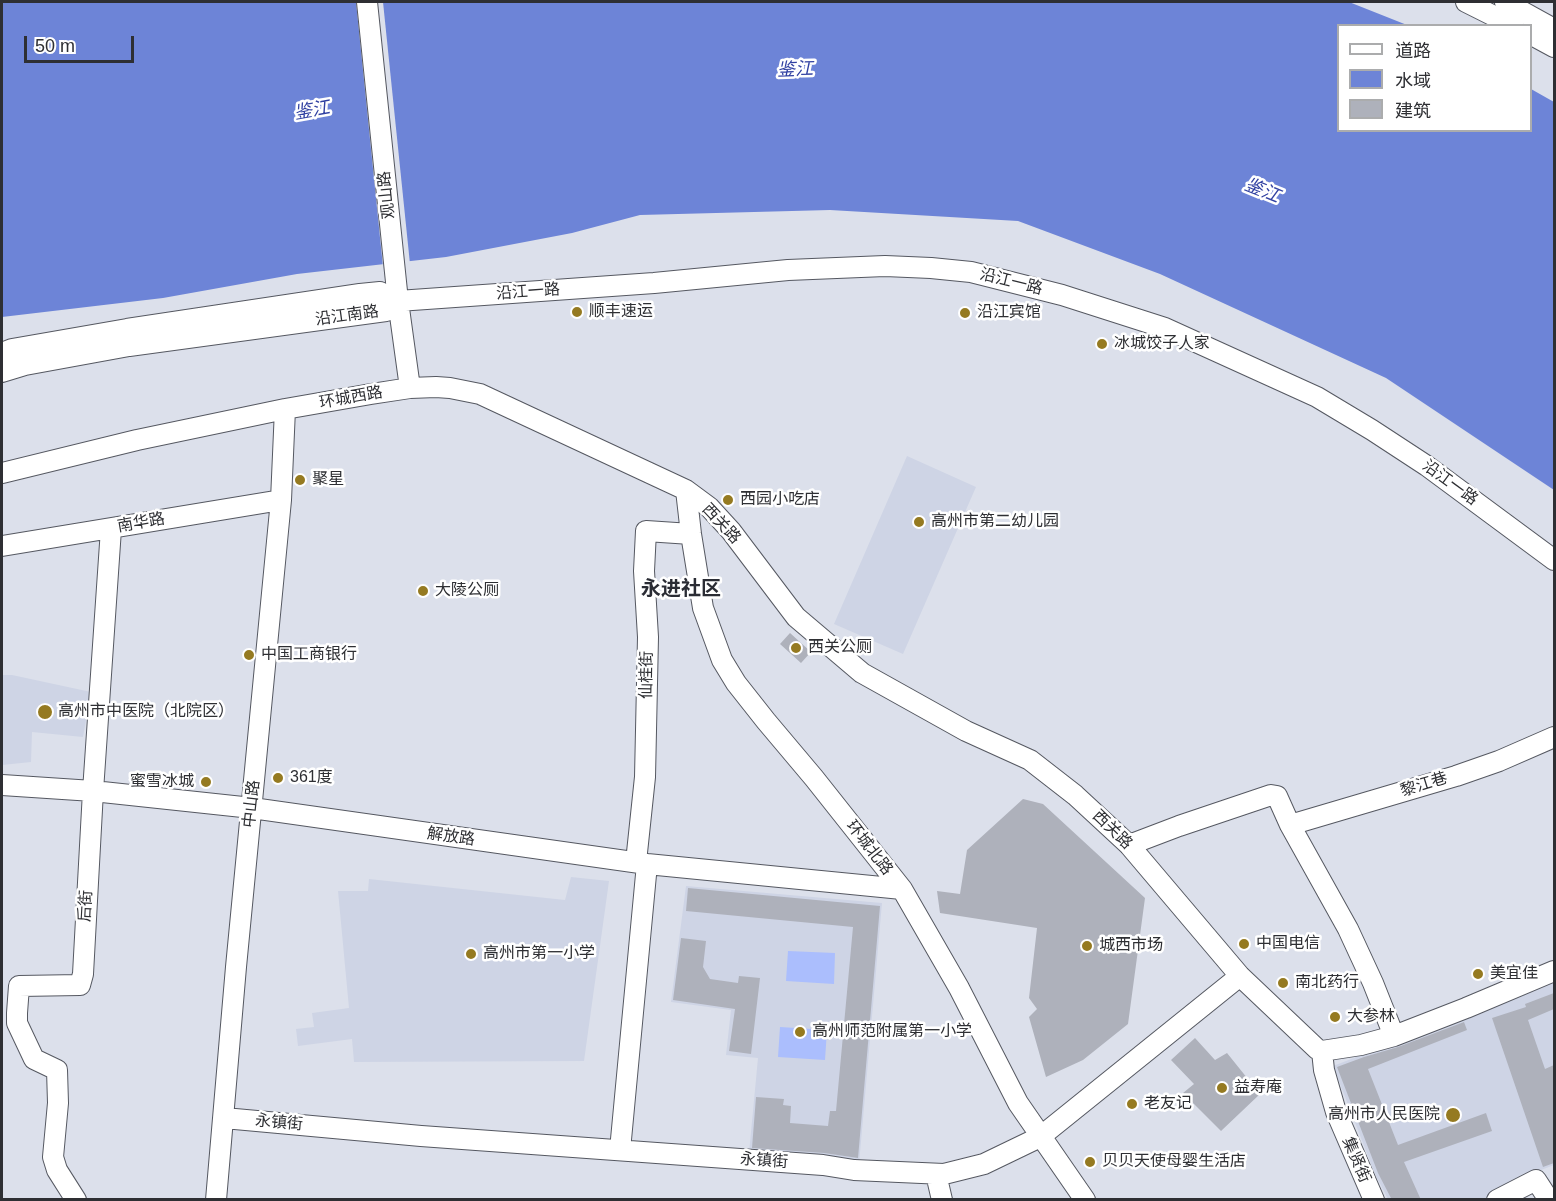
<!DOCTYPE html>
<html>
<head>
<meta charset="utf-8">
<style>
	body { margin:0 }
	#map { position:relative; width:1556px; height:1201px; overflow:hidden; background:#dce0eb; font-family:Helvetica,"Noto Sans SC",sans-serif }
	canvas { display:block }
	.frame { position:absolute; inset:0; border:3px solid #2e2f33; pointer-events:none }
	.legend { position:absolute; left:1337px; top:24px; width:195px; height:108px; box-sizing:border-box; background:#fff; border:2px solid #abacad; margin:0; padding:8px 10px; list-style:none; font-size:18px; color:#2e2f33 }
	.legend li { display:flex; align-items:center; gap:12px; height:30px }
	.legend b { width:30px; border:2px solid #abacad }
	.scale { position:absolute; left:24px; top:36px; width:110px; height:27px; box-sizing:border-box; border:3px solid #2e2f33; border-top:0; padding-left:8px; font-size:18px; line-height:21px; white-space:nowrap; color:#2e2f33; -webkit-text-stroke:4px #fff; paint-order:stroke }
</style>
</head>
<body>
<div id="map">
<canvas width="1556" height="1201"></canvas>
<div class="frame"></div>
<ul class="legend">
<li><b style="height:8px;background:#fff"></b>道路</li>
<li><b style="height:16px;background:#6d84d7"></b>水域</li>
<li><b style="height:16px;background:#aeb1bb"></b>建筑</li>
</ul>
<div class="scale">50 m</div>
</div>
<script>
const ctx = document.querySelector('canvas').getContext('2d');
ctx.lineJoin = 'round';
function fillPath(path, color) { ctx.fillStyle = color; ctx.fill(path, 'evenodd'); }
const toPath = rows => new Path2D(rows.map(r => 'M' + r).join(''));
function strokePath(path, color, width, dash) { ctx.strokeStyle = color; ctx.lineWidth = width; ctx.lineCap = dash ? 'butt' : 'round'; ctx.setLineDash(dash || []); ctx.stroke(path); }
function label(font, color, halo, rows, align = 'center') {
  ctx.font = font + ' Helvetica,"Noto Sans SC",sans-serif'; ctx.lineWidth = 5; ctx.setLineDash([]); ctx.textBaseline = 'middle'; ctx.strokeStyle = halo; ctx.fillStyle = color; for (const [text, x, y, turn = 0] of rows) {
    ctx.save(); ctx.translate(x, y); ctx.rotate((+turn || 0) * Math.PI / 180); ctx.textAlign = isNaN(turn) ? turn : align; if (halo) ctx.strokeText(text, 0, 0); ctx.fillText(text, 0, 0); ctx.restore();
  }
}
fillPath(toPath([
	[907,456,976,487,903,654,834,624],
	[2,675,12,675,91,692,83,737,32,732,31,762,2,765],
	[571,877,609,881,584,1061,354,1062,352,1039,298,1046,296,1029,314,1027,312,1013,349,1008,338,891,368,891,369,879,565,900],
	[686,886,882,903,859,1164,749,1153,758,1058,726,1055,731,1010,671,1002],
	[1554,981,1554,1165,1536,1172,1484,1199,1388,1199,1375,1174,1333,1066]
]), '#ced4e5');
fillPath(toPath([
	[788,951,835,953,834,984,786,981],
	[780,1027,827,1030,825,1060,778,1057]
]), '#abbefd');
fillPath(toPath([
	[2,2,1349,2,1407,25,1338,26,1338,130,1530,130,1531,89,1554,102,1554,490,1386,378,1160,274,1018,221,830,210,640,215,572,233,446,257,297,274,163,298,2,317]
]), '#6d84d7');
fillPath(toPath([
	[356,2,383,2,410,264,383,267]
]), '#dce0eb');
fillPath(toPath([
	[790,633,811,652,801,663,780,644],
	[1023,799,1043,804,1145,898,1128,1024,1083,1060,1046,1077,1029,1017,1037,1009,1029,998,1037,928,940,913,937,891,960,894,967,850],
	[688,888,880,906,858,1158,824,1153,752,1148,756,1097,784,1099,783,1105,791,1106,790,1123,828,1126,830,1111,836,1111,853,927,686,911],
	[681,938,706,941,703,967,710,979,738,983,739,976,760,978,751,1054,729,1051,735,1009,673,1000],
	[1554,993,1554,1009,1528,1020,1545,1069,1554,1065,1554,1163,1543,1167,1492,1018,1526,1007,1525,1004],
	[1464,1022,1467,1030,1368,1069,1398,1145,1486,1113,1492,1131,1404,1162,1421,1200,1392,1200,1378,1173,1337,1067,1364,1057,1398,1047],
	[1195,1038,1215,1060,1227,1053,1260,1094,1221,1131,1183,1093,1194,1084,1171,1060]
]), '#aeb1bb');
const minor = toPath([
	[367,2,398,301,410,388],
	[1466,2,1514,26],
	[1505,2,1554,29],
	[1530,34,1554,47],
	[2,353,12,349,127,329,360,294,380,292,398,301,654,283,788,270,885,266,931,268,971,272,1062,295,1165,328,1317,397,1372,430,1427,466,1554,560],
	[2,372,25,365,129,346,386,311,398,301],
	[2,473,137,440,285,409,371,394,410,388,436,387,450,388,480,394,686,490,709,507,731,531,796,617,862,673,966,731,1030,760,1075,795,1129,845,1240,976,1317,1049,1322,1051,1361,1045,1394,1036,1466,1008,1554,971],
	[686,490,691,534,703,608,722,660,736,683,766,721,814,778,902,889,959,988,1018,1103,1085,1200],
	[2,546,281,500],
	[2,785,93,791,252,808,647,864,902,889],
	[1290,825,1456,776,1499,761,1554,737],
	[1129,845,1179,826,1271,795,1277,796,1290,825,1348,929,1373,983,1394,1036],
	[636,862,645,777,648,637,644,571,646,531,691,534],
	[1322,1051,1324,1070,1336,1112,1374,1200],
	[224,1118,421,1136,823,1165,854,1170,944,1174,984,1164,1040,1137,1240,976],
	[620,1150,647,864],
	[936,1174,942,1200],
	[76,1200,57,1170,53,1157,58,1103,57,1070,34,1059,17,1023,17,1013,19,986,80,985,83,974,93,791,111,529],
	[216,1200,236,967,281,500,285,409],
	[1497,1200,1536,1180,1549,1200]
]);
strokePath(minor, '#555861', 22);
strokePath(minor, '#fff', 20);
for (const [x, y, r, color] of [
	[577,312,6,"#957a21"],
	[965,313,6,"#957a21"],
	[1102,344,6,"#957a21"],
	[300,480,6,"#957a21"],
	[728,500,6,"#957a21"],
	[919,522,6,"#957a21"],
	[423,591,6,"#957a21"],
	[796,648,6,"#957a21"],
	[249,655,6,"#957a21"],
	[45,712,8,"#957a21"],
	[278,778,6,"#957a21"],
	[206,782,6,"#957a21"],
	[1244,944,6,"#957a21"],
	[1087,946,6,"#957a21"],
	[471,954,6,"#957a21"],
	[1478,974,6,"#957a21"],
	[1283,983,6,"#957a21"],
	[1335,1017,6,"#957a21"],
	[800,1032,6,"#957a21"],
	[1222,1088,6,"#957a21"],
	[1132,1104,6,"#957a21"],
	[1453,1115,8,"#957a21"],
	[1090,1162,6,"#957a21"]
]) { const dot = new Path2D(); dot.arc(x, y, r, 0, 2 * Math.PI); ctx.fillStyle = color; ctx.fill(dot); strokePath(dot, '#fff', 2); }
label('16px', '#2e2f33', '#fff', [
	["观山路",387,195,-96],
	["沿江一路",1011,282,14],
	["沿江一路",528,292,-4],
	["沿江南路",347,316,-8],
	["环城西路",351,398,-10],
	["沿江一路",1450,483,36],
	["南华路",141,523,-10],
	["西关路",721,524,47],
	["仙桂街",647,675,-89],
	["黎江巷",1424,785,-17],
	["中山路",252,804,-84],
	["西关路",1112,830,44],
	["解放路",451,837,8],
	["环城北路",869,848,52],
	["后街",86,906,-87],
	["永镇街",279,1123,5],
	["集贤街",1356,1160,67],
	["永镇街",764,1161,4]
]);
label('16px', '#2e2f33', '#fff', [
	["顺丰速运",589,312],
	["沿江宾馆",977,313],
	["冰城饺子人家",1114,344],
	["聚星",312,480],
	["西园小吃店",740,500],
	["高州市第二幼儿园",931,522],
	["大陵公厕",435,591],
	["西关公厕",808,648],
	["中国工商银行",261,655],
	["高州市中医院（北院区）",58,712],
	["361度",290,778],
	["蜜雪冰城",194,782,"right"],
	["中国电信",1256,944],
	["城西市场",1099,946],
	["高州市第一小学",483,954],
	["美宜佳",1490,974],
	["南北药行",1295,983],
	["大参林",1347,1017],
	["高州师范附属第一小学",812,1032],
	["益寿庵",1234,1088],
	["老友记",1144,1104],
	["高州市人民医院",1440,1115,"right"],
	["贝贝天使母婴生活店",1102,1162]
], 'left');
label('italic 18px', '#3141a2', '#fff', [
	["鉴江",795,70,-2],
	["鉴江",312,111,-10],
	["鉴江",1262,191,22]
]);
label('bold 20px', '#2a2c34', '#fff', [
	["永进社区",681,589]
]);
</script>
</body>
</html>
